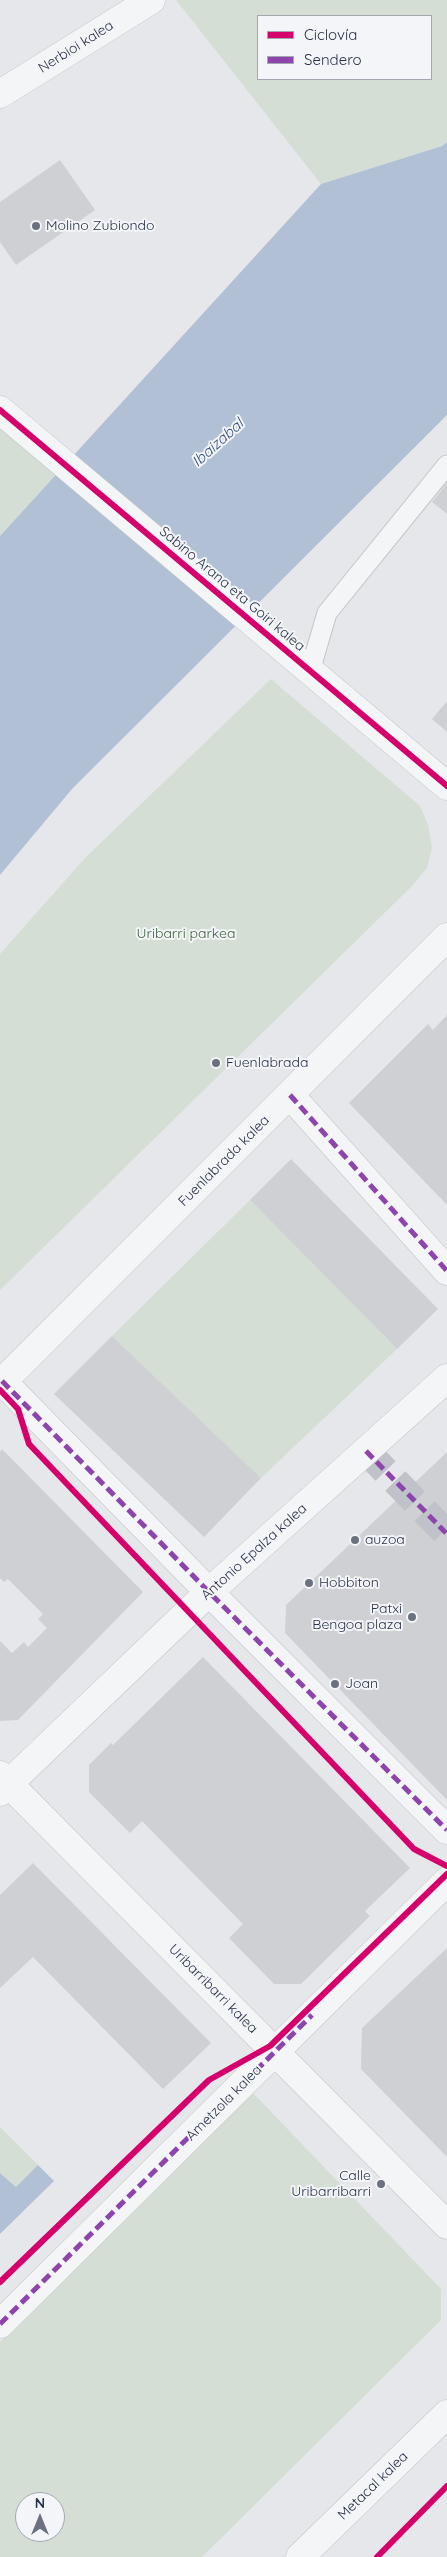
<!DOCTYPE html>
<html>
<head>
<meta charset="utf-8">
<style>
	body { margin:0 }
	#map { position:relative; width:447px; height:2557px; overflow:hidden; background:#e5e7ea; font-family:Quicksand,sans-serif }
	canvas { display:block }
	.legend { position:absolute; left:257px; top:15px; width:175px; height:65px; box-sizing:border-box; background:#f3f5f9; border:1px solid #a2a7b1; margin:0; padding:6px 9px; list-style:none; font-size:15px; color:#293146 }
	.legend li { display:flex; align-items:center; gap:10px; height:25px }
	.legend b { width:25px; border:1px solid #a2a7b1 }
	.north { position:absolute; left:15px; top:2492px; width:50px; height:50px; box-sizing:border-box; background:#f3f5f9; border:1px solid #a2a7b1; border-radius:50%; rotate:0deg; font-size:14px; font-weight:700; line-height:20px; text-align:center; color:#293146 }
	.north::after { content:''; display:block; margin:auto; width:18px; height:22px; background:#6b717f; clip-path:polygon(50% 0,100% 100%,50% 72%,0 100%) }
</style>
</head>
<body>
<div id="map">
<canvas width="447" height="2557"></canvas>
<ul class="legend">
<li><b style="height:6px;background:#d6006c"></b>Ciclovía</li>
<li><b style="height:6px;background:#8e44ad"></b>Sendero</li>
</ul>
<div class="north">N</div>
</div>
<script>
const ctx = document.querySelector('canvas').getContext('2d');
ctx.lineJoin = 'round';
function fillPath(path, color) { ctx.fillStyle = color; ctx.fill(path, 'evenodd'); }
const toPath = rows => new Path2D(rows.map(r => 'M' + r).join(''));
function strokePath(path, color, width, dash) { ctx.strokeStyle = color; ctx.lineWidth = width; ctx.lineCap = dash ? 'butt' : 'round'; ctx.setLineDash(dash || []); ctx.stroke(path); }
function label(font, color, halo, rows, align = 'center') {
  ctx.font = font + ' Quicksand,sans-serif'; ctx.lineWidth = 4; ctx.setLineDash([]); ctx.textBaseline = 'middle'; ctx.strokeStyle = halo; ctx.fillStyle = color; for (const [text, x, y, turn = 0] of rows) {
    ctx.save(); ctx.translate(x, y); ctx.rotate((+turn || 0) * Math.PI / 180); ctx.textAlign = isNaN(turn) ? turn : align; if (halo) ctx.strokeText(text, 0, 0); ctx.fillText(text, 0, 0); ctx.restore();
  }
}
fillPath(toPath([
	[176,0,447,0,447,142,442,146,321,184],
	[258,16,431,16,431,79,258,79],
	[0,413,60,470,0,536],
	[271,679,420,806,428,825,432,848,427,868,412,886,0,1290,0,954,86,857],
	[250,1200,397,1349,261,1478,112,1336],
	[252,2092,441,2289,441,2320,202,2557,0,2557,0,2342],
	[25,2502,55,2502,55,2532,25,2532],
	[0,2127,38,2165,16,2187,0,2173]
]), '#d4ded5');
fillPath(toPath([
	[447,142,447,415,72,789,0,875,0,536,321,184,442,146],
	[38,2165,54,2181,0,2234,0,2173,16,2187]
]), '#b2c0d6');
fillPath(toPath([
	[60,160,95,210,16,265,0,242,0,202],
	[447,483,447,514,432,502],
	[447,701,447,732,432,719],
	[447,1015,447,1205,349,1103,428,1024,433,1030],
	[291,1159,438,1309,397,1349,250,1200],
	[112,1336,261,1478,204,1537,54,1394],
	[2,1449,143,1592,18,1720,0,1721,0,1641,12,1653,24,1642,28,1647,47,1628,38,1619,43,1614,8,1579,4,1582,0,1578,0,1452],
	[447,1452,447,1800,285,1633,286,1605],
	[203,1657,410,1868,365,1911,370,1916,301,1984,274,1984,229,1938,243,1924,233,1914,142,1821,130,1833,89,1792,89,1765,111,1743,113,1745],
	[33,1863,211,2043,163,2089,33,1957,0,1988,0,1895],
	[447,1948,447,2157,361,2069,362,2028]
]), '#cfd0d4');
strokePath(toPath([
	[366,1451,446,1533]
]), '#bfc3c9', 28, [28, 14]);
const service = toPath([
	[310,671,327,613,447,465]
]);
const pedestrian = toPath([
	[290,1095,447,1271],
	[2,1381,209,1592,447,1830],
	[0,2324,447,1881]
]);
const minor = toPath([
	[0,94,151,0],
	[0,410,447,786],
	[0,1384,447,937],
	[0,1775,447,2225],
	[0,1792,209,1592,447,1378],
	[300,2557,447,2414]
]);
strokePath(service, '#c3c5c8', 21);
strokePath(pedestrian, '#c3c5c8', 29);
strokePath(minor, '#c3c5c8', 29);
strokePath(service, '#f4f5f7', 19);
strokePath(pedestrian, '#f4f5f7', 28);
strokePath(minor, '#f4f5f7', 28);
strokePath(toPath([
	[290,1095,447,1271],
	[2,1381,209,1592,447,1830],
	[366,1451,446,1533],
	[0,2324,312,2015]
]), '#8e44ad', 5, [10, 5]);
strokePath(toPath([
	[0,410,447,786],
	[0,1390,18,1409,29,1444,414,1849,447,1866],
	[0,2282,209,2080,270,2046,447,1874],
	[377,2557,447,2486]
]), '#d6006c', 6);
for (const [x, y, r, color] of [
	[36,226,5,"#6b717f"],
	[216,1063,5,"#6b717f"],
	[355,1540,5,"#6b717f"],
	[309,1583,5,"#6b717f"],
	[412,1617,5,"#6b717f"],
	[335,1684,5,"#6b717f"],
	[381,2184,5,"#6b717f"]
]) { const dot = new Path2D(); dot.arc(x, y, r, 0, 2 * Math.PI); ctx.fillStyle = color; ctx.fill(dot); strokePath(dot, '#f3f5f9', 2); }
label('14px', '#293146', '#f3f5f9', [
	["Nerbioi kalea",76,47,-32],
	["Sabino Arana eta Goiri kalea",232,589,40],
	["Fuenlabrada kalea",224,1161,-45],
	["Antonio Epalza kalea",254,1552,-42],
	["Uribarribarri kalea",213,1989,45],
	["Ametzola kalea",224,2103,-45],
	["Metacal kalea",373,2486,-44]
]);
label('14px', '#293146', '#f3f5f9', [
	["Molino Zubiondo",46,226],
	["Fuenlabrada",226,1063],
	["auzoa",365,1540],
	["Hobbiton",319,1583],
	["Patxi",402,1609,"right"],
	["Bengoa plaza",402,1625,"right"],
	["Joan",345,1684],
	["Calle",371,2176,"right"],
	["Uribarribarri",371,2192,"right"]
], 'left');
label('14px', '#3a6236', '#f3f5f9', [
	["Uribarri parkea",186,934]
]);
label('italic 15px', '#314c7c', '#f3f5f9', [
	["Ibaizabal",218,443,-42]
]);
</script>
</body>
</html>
